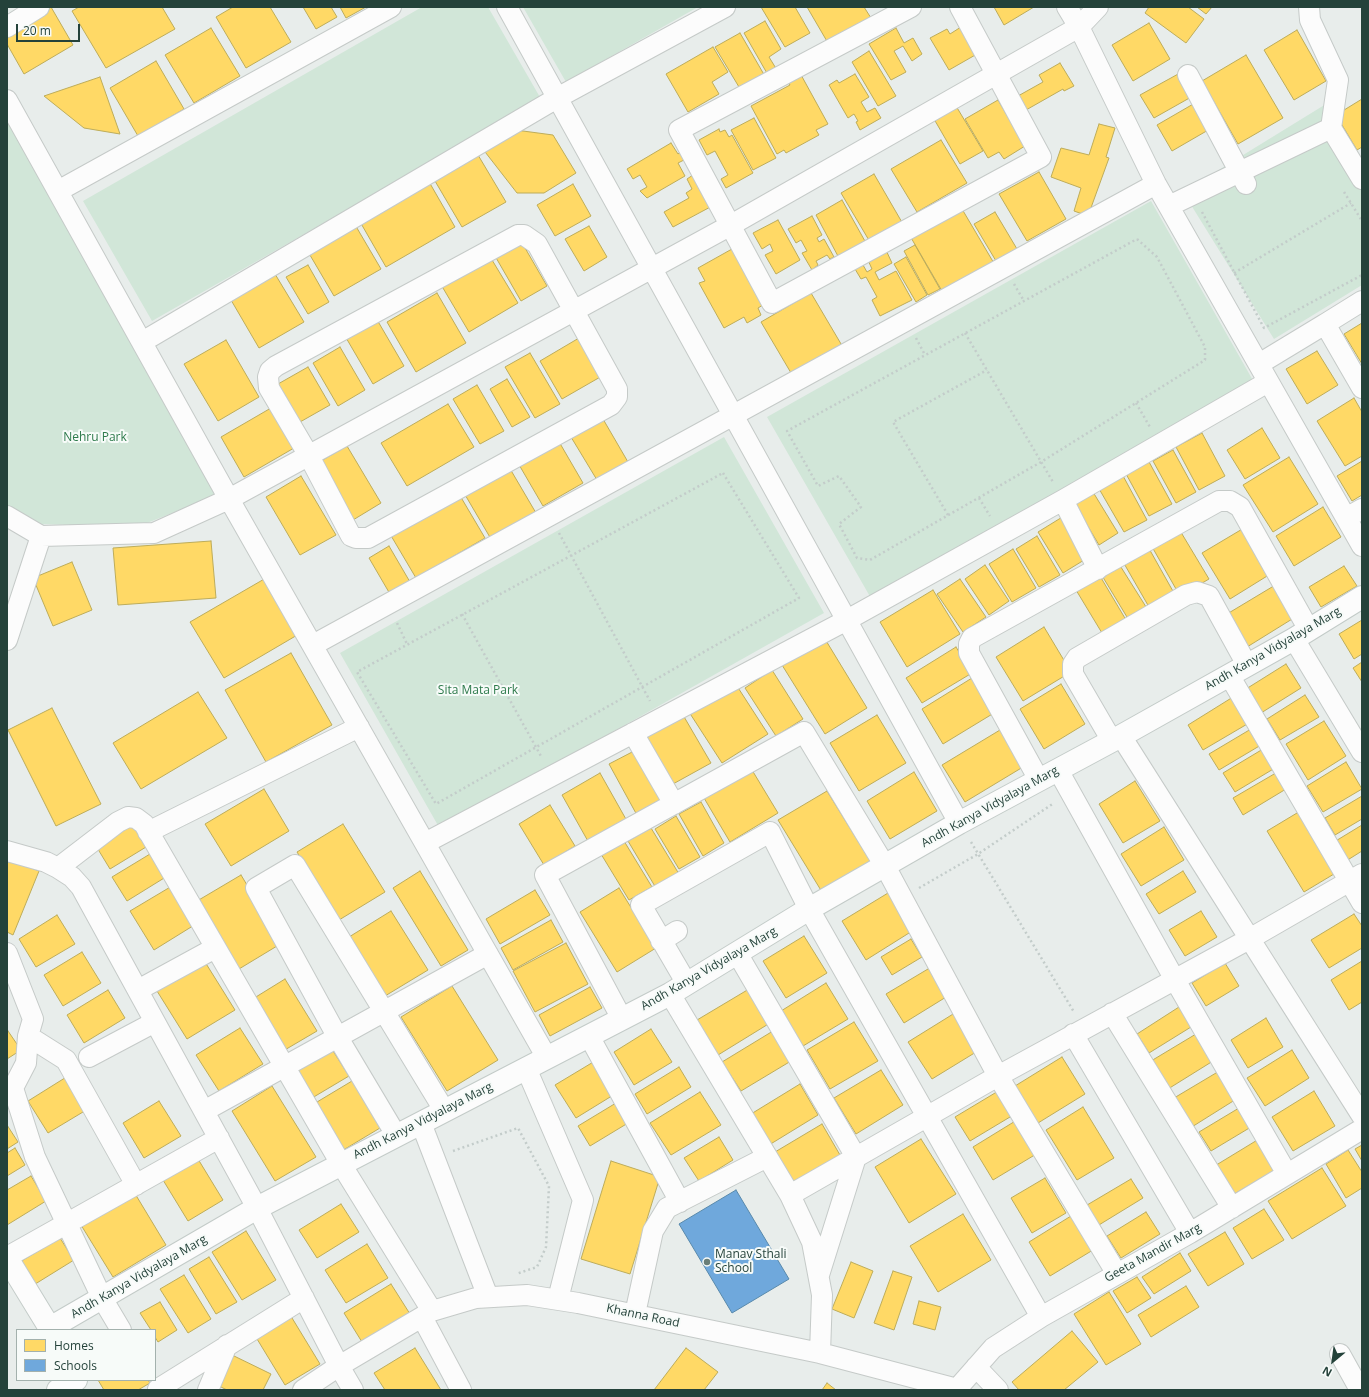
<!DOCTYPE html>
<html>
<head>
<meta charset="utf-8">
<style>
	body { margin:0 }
	#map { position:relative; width:1369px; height:1397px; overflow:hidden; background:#e8edeb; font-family:"Open Sans",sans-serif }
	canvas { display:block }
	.frame { position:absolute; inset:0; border:8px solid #24423a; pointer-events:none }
	.legend { position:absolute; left:16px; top:1329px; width:140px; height:52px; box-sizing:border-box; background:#f7fbf9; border:1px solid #a3b1ad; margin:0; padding:5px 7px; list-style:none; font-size:12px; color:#24423a }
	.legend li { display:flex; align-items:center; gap:8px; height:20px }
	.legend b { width:20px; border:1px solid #a3b1ad }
	.north { position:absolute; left:1313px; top:1341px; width:40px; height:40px; -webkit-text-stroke:3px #f7fbf9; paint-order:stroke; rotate:209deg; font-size:11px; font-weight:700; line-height:16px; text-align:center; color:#24423a }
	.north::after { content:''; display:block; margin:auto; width:14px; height:18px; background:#24423a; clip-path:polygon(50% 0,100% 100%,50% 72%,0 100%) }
	.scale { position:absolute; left:16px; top:24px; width:64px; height:18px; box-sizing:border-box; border:2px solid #24423a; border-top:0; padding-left:5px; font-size:12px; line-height:14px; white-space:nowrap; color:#24423a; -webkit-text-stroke:3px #f7fbf9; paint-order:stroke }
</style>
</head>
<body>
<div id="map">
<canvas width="1369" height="1397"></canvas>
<div class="frame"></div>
<ul class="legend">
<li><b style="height:11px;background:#ffd966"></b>Homes</li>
<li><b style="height:11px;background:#6fa8dc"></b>Schools</li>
</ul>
<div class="north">N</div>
<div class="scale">20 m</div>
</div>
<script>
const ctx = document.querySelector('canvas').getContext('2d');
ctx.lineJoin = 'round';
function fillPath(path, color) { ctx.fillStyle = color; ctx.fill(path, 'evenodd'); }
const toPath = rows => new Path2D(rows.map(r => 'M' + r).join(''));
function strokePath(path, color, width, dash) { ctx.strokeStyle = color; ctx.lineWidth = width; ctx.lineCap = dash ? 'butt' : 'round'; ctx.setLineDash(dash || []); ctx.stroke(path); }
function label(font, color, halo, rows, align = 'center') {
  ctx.font = font + ' "Open Sans",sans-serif'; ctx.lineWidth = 4; ctx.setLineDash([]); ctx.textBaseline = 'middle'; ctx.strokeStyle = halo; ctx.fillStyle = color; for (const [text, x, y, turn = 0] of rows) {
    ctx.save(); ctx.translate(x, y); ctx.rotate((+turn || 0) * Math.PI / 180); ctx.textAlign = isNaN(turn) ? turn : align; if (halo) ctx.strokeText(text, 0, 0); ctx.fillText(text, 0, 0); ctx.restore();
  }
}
fillPath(toPath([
	[422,7,488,7,541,99,152,321,83,201],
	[523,7,698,7,566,82],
	[7,100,225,492,137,527,39,524,7,505],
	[1326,104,1362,161,1362,285,1274,339,1183,192],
	[1151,201,1255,384,872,600,767,417],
	[724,437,824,613,440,829,340,653]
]), '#d1e6d8');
const homes = toPath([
	[51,7,73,45,24,74,7,44,7,33,51,7],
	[79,7,162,7,175,29,106,68,72,11,79,7],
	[233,7,270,7,291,42,246,68,216,17,233,7],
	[303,7,331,7,337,17,316,29,303,7],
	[340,7,366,7,346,18,340,7],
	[761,7,795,7,810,33,785,47,761,7],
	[807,7,864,7,871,18,828,43,807,7],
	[994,7,1034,7,1004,25,994,7],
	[1149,7,1188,7,1204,19,1186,43,1145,13,1149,7],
	[1197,7,1212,7,1206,14,1197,7],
	[765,21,781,49,769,57,777,70,768,75,744,33,765,21],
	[1149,23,1170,59,1133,81,1112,45,1149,23],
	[961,27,977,54,949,70,930,38,947,29,950,34,961,27],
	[211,28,240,76,194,103,165,55,211,28],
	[896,28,904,43,913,38,922,54,912,61,903,46,894,51,906,72,891,80,869,44,896,28],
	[1297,30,1326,81,1294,100,1264,50,1297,30],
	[740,33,766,78,742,92,715,47,740,33],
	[713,47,728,72,712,82,719,94,688,112,666,74,713,47],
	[869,51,896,96,878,106,852,62,869,51],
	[1246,55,1283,118,1238,144,1202,81,1246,55],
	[156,61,184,109,138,136,110,88,156,61],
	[1060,63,1074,86,1064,91,1063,89,1026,110,1018,96,1043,82,1039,75,1060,63],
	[800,73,828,124,816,130,819,135,786,153,784,150,777,154,751,106,790,85,787,80,800,73],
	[1180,73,1193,96,1154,118,1140,95,1180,73],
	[855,74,869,97,861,102,867,112,875,108,881,118,860,130,856,122,858,121,854,114,848,118,829,85,837,80,839,83,855,74],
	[100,77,120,134,84,128,44,96,100,77],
	[1362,99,1362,147,1357,150,1336,115,1362,99],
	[998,100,1025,146,1004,159,999,152,988,158,965,119,998,100],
	[1195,103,1210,129,1172,151,1157,125,1195,103],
	[956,106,983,151,960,164,934,119,956,106],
	[754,118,776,158,753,170,731,130,754,118],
	[1099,124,1115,128,1106,157,1109,158,1088,216,1074,211,1081,188,1051,177,1061,148,1089,155,1099,124],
	[508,129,553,135,576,173,544,193,517,193,482,148,508,129],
	[719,129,720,132,725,130,729,137,732,135,753,173,726,188,721,179,728,175,715,151,707,155,699,140,719,129],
	[941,140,967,183,917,212,891,169,941,140],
	[671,143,678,154,683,150,688,158,678,163,685,176,647,198,640,191,647,187,640,175,633,179,627,169,671,143],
	[478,155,506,202,462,227,435,181,478,155],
	[1039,172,1066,219,1027,241,999,194,1039,172],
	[696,173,714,205,673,227,664,212,689,198,686,193,692,189,687,179,696,173],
	[874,174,903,224,870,242,841,193,874,174],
	[428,180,455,227,386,267,359,220,428,180],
	[573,184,591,216,555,236,537,205,573,184],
	[842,200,866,243,839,258,816,215,842,200],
	[962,209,995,265,942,291,910,236,962,209],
	[995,212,1020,254,999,266,974,224,995,212],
	[812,216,822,235,817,238,819,242,824,239,834,257,830,259,827,255,816,261,818,265,812,270,802,253,807,251,801,240,796,243,788,229,812,216],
	[778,220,800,260,776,274,765,255,773,251,770,244,762,249,753,233,778,220],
	[354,223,381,269,334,296,307,250,354,223],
	[589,226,607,257,584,271,565,239,589,226],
	[521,241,547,286,521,301,495,256,521,241],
	[915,245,940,289,928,295,904,251,915,245],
	[885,248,892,263,875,272,879,280,896,271,912,300,880,316,872,300,877,297,866,277,861,279,855,269,863,265,867,272,872,269,867,258,885,248],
	[732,249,763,305,758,308,761,315,747,323,744,317,724,328,699,283,705,281,698,268,732,249],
	[489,255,518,303,469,332,440,283,489,255],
	[906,257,927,295,916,302,894,264,906,257],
	[308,265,329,302,308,314,286,277,308,265],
	[275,274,304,322,259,348,231,300,275,274],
	[437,293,466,343,416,372,387,322,437,293],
	[811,293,844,349,794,378,761,322,811,293],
	[376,318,404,366,373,384,345,336,376,318],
	[1362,323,1362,364,1344,334,1362,323],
	[579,338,602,376,562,399,540,361,579,338],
	[226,340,259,397,218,421,184,364,226,340],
	[340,347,365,390,338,406,313,363,340,347],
	[1317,351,1338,385,1307,404,1286,369,1317,351],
	[530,353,560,404,535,418,505,367,530,353],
	[308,367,330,405,300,422,278,384,308,367],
	[507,379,530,417,512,427,490,389,507,379],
	[477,385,504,431,480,444,453,399,477,385],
	[1354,398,1362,412,1362,456,1345,466,1317,421,1354,398],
	[448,404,474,447,407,486,381,443,448,404],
	[271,408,294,448,244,477,221,437,271,408],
	[603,419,628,462,597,480,571,437,603,419],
	[1262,428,1280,458,1245,479,1227,450,1262,428],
	[1202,433,1225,476,1199,490,1176,447,1202,433],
	[558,440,583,483,543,506,518,463,558,440],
	[347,446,381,503,353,520,319,462,347,446],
	[1173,450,1196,492,1176,503,1153,461,1173,450],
	[1289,457,1318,504,1273,532,1243,485,1289,457],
	[1148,460,1172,504,1149,516,1125,472,1148,460],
	[1362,461,1362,495,1352,501,1337,476,1362,461],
	[509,467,536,513,491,539,464,493,509,467],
	[1122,474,1147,520,1124,532,1098,487,1122,474],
	[301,476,336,535,300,555,266,497,301,476],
	[1093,492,1118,533,1099,545,1074,503,1093,492],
	[459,494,485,538,416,578,390,534,459,494],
	[1323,507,1341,537,1294,566,1276,536,1323,507],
	[1064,516,1089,557,1063,573,1038,532,1064,516],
	[1244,528,1272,573,1230,599,1202,553,1244,528],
	[1179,529,1209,579,1180,596,1151,545,1179,529],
	[1037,536,1060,575,1039,587,1016,549,1037,536],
	[211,541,216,598,118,605,113,548,211,541],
	[1147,545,1174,593,1149,607,1122,560,1147,545],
	[389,546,410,582,390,594,369,558,389,546],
	[1013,549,1036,588,1012,602,989,564,1013,549],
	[72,562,92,610,53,626,33,578,72,562],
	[1119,564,1148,610,1130,622,1101,574,1119,564],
	[985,565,1009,601,989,615,965,579,985,565],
	[1344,566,1357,586,1321,607,1309,587,1344,566],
	[1097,571,1129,625,1105,638,1073,585,1097,571],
	[266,578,299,634,224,678,190,622,266,578],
	[960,579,986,617,963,632,937,594,960,579],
	[1277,584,1297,616,1247,647,1227,614,1277,584],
	[933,590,960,634,907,667,880,622,933,590],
	[1362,620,1362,654,1354,659,1339,634,1362,620],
	[1044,627,1071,672,1023,701,996,657,1044,627],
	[825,639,867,708,825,734,782,665,825,639],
	[956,647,972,673,922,703,906,678,956,647],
	[291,653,332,725,266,762,225,690,291,653],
	[1362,662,1362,682,1353,668,1362,662],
	[1286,664,1301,688,1261,713,1246,689,1286,664],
	[772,670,803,719,776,736,745,688,772,670],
	[972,678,994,713,943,744,922,709,972,678],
	[735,683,768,734,722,763,689,712,735,683],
	[1061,684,1085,724,1044,749,1020,709,1061,684],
	[198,692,227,738,141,789,113,743,198,692],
	[1305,695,1319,717,1280,740,1267,719,1305,695],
	[1233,697,1249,723,1203,750,1188,725,1233,697],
	[52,708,101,804,56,826,8,730,52,708],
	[683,715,711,763,673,784,646,736,683,715],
	[877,715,906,763,859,791,830,743,877,715],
	[1324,721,1346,756,1308,780,1286,744,1324,721],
	[1251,729,1261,745,1219,770,1209,754,1251,729],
	[1000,730,1023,767,965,802,942,765,1000,730],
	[1263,749,1275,768,1235,792,1223,773,1263,749],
	[636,750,665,802,638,817,609,764,636,750],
	[1346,762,1362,789,1323,812,1307,786,1346,762],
	[752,770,778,813,730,842,704,798,752,770],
	[1281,770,1291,786,1243,815,1233,798,1281,770],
	[914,772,937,811,890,839,867,801,914,772],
	[600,773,627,821,589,843,562,795,600,773],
	[1135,781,1160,821,1123,843,1099,804,1135,781],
	[264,789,289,831,231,866,205,824,264,789],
	[827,791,871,862,822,892,778,820,827,791],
	[1362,796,1362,819,1335,835,1325,818,1362,796],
	[701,802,724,843,703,856,679,814,701,802],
	[550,805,575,846,544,865,519,824,550,805],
	[1302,810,1339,871,1304,892,1267,831,1302,810],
	[676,816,700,857,679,869,655,829,676,816],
	[137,821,151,844,110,869,96,846,137,821],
	[343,824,385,892,339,920,297,852,343,824],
	[1362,825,1362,851,1346,861,1334,842,1362,825],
	[1164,827,1184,860,1141,886,1121,854,1164,827],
	[651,828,679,874,656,888,628,841,651,828],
	[624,841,652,887,629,900,601,854,624,841],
	[155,851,169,875,127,901,112,877,155,851],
	[7,858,39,871,13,935,7,932,7,858],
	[420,871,468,950,441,966,393,888,420,871],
	[1183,871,1196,892,1159,914,1146,894,1183,871],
	[241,875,282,943,234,972,192,904,241,875],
	[172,886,196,924,154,950,130,911,172,886],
	[619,888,656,948,617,972,580,912,619,888],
	[535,890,550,915,500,944,486,919,535,890],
	[893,890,917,928,866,960,842,921,893,890],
	[391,911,428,970,385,996,349,937,391,911],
	[1201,911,1217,937,1185,956,1169,930,1201,911],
	[1354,914,1362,926,1362,948,1329,968,1311,940,1354,914],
	[57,915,75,944,36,967,19,939,57,915],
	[551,920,563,942,513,970,501,948,551,920],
	[804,936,827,973,786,998,763,961,804,936],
	[911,939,922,957,892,975,881,957,911,939],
	[566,943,588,984,535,1012,513,971,566,943],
	[82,952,101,983,63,1006,44,975,82,952],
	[1362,961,1362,1002,1349,1010,1331,980,1362,961],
	[205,962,235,1010,187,1039,157,991,205,962],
	[1225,963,1239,986,1206,1006,1192,983,1225,963],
	[933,966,951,994,904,1023,886,994,933,966],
	[285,979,317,1031,283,1051,251,1000,285,979],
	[826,983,848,1019,803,1046,781,1011,826,983],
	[452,986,498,1060,447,1091,401,1017,452,986],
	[590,987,602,1008,550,1036,539,1015,590,987],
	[749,989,770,1023,718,1055,697,1020,749,989],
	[108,990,125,1018,84,1043,67,1015,108,990],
	[1179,1007,1191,1027,1149,1053,1137,1034,1179,1007],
	[958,1011,981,1049,932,1079,908,1042,958,1011],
	[1266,1018,1283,1047,1248,1068,1231,1040,1266,1018],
	[854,1022,878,1061,830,1089,807,1050,854,1022],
	[240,1028,263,1064,219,1091,196,1055,240,1028],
	[651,1029,672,1062,634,1085,614,1052,651,1029],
	[8,1031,21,1050,7,1059,7,1032,8,1031],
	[773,1031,791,1061,741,1091,722,1062,773,1031],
	[1196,1034,1213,1061,1168,1089,1151,1061,1196,1034],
	[328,1043,349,1076,312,1098,292,1065,328,1043],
	[1292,1050,1309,1078,1265,1106,1247,1078,1292,1050],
	[1062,1057,1085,1094,1038,1123,1015,1086,1062,1057],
	[595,1061,615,1094,576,1118,555,1085,595,1061],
	[679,1067,691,1087,647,1114,635,1094,679,1067],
	[881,1070,903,1105,856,1134,834,1098,881,1070],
	[1221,1070,1238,1098,1187,1130,1169,1101,1221,1070],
	[68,1076,88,1109,48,1133,28,1101,68,1076],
	[357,1078,385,1125,340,1152,312,1105,357,1078],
	[800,1084,818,1115,769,1145,751,1114,800,1084],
	[272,1086,316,1157,275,1181,232,1111,272,1086],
	[1000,1090,1015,1114,970,1141,955,1117,1000,1090],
	[1314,1091,1335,1126,1293,1151,1272,1117,1314,1091],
	[700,1092,721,1125,671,1155,650,1123,700,1092],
	[621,1100,633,1120,590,1146,578,1126,621,1100],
	[159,1101,181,1136,144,1158,123,1123,159,1101],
	[1083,1107,1114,1158,1077,1180,1046,1130,1083,1107],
	[1239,1108,1251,1127,1211,1151,1199,1132,1239,1108],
	[1017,1120,1038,1153,993,1180,973,1147,1017,1120],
	[822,1124,840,1155,794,1183,775,1152,822,1124],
	[7,1125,18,1142,7,1149,7,1125],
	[719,1137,733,1160,699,1181,684,1158,719,1137],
	[921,1139,956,1194,909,1223,875,1167,921,1139],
	[1259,1139,1277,1169,1231,1196,1213,1167,1259,1139],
	[1362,1145,1362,1161,1355,1149,1362,1145],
	[15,1148,25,1165,7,1176,7,1153,15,1148],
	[1348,1150,1362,1172,1362,1188,1346,1198,1326,1164,1348,1150],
	[198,1159,223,1200,188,1221,163,1180,198,1159],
	[611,1161,660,1177,630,1274,581,1259,611,1161],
	[1322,1168,1346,1206,1292,1239,1268,1201,1322,1168],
	[31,1176,46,1201,7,1225,7,1190,31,1176],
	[1045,1178,1066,1213,1032,1233,1011,1198,1045,1178],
	[1131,1179,1143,1198,1094,1228,1082,1208,1131,1179],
	[134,1192,166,1245,113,1277,81,1225,134,1192],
	[341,1204,359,1232,317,1258,299,1230,341,1204],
	[1264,1209,1284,1240,1252,1259,1233,1228,1264,1209],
	[1146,1212,1160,1234,1121,1258,1107,1236,1146,1212],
	[963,1214,991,1260,938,1292,910,1246,963,1214],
	[1071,1216,1093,1250,1050,1276,1029,1242,1071,1216],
	[246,1231,276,1280,242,1300,212,1252,246,1231],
	[1225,1232,1244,1264,1208,1286,1188,1254,1225,1232],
	[60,1238,74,1260,32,1286,18,1263,60,1238],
	[367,1244,388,1278,346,1303,325,1270,367,1244],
	[1180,1253,1191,1271,1154,1294,1142,1277,1180,1253],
	[209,1257,237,1302,216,1314,189,1269,209,1257],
	[851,1262,873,1271,854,1318,832,1309,851,1262],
	[893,1271,912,1277,894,1330,874,1323,893,1271],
	[184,1275,211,1319,188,1333,160,1289,184,1275],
	[1137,1277,1151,1298,1127,1313,1113,1291,1137,1277],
	[391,1284,410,1314,362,1342,344,1313,391,1284],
	[1186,1286,1199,1307,1151,1337,1138,1315,1186,1286],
	[1109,1292,1141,1344,1106,1365,1074,1314,1109,1292],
	[919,1301,941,1307,935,1330,913,1324,919,1301],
	[160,1302,177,1330,158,1342,155,1337,155,1330,151,1330,140,1313,160,1302],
	[289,1313,320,1364,285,1385,254,1334,289,1313],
	[1072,1331,1098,1362,1064,1390,1019,1390,1012,1382,1072,1331],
	[415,1348,441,1390,385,1390,374,1373,415,1348],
	[686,1348,718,1372,704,1390,654,1390,686,1348],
	[232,1355,271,1374,263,1390,227,1390,217,1385,232,1355],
	[98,1380,148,1380,150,1383,138,1390,104,1390,98,1380],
	[827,1383,836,1390,822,1390,827,1383]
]);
fillPath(homes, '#ffd966');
strokePath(homes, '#bdac59', 1);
const schools = toPath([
	[736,1190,789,1279,732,1313,679,1224,736,1190]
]);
fillPath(schools, '#6fa8dc');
strokePath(schools, '#5889ab', 1);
const street = toPath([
	[507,7,959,823],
	[911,7,679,130,772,303,1041,157,960,7],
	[1067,7,1079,27,1156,184,1362,546],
	[1309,7,1310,20,1338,80,1331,128,1362,179],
	[7,27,39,7],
	[1188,75,1246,184],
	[7,100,229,499,547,1058],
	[58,191,391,7],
	[1169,206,1331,128],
	[518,235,524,235,537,244,617,389,617,397,611,405,368,538,356,538,351,536,309,456,269,388,268,377,270,371,276,366,518,235],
	[1325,324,1362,301],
	[142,342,557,98,725,7],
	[1259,364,1325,324,1362,388],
	[1063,500,1098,569],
	[7,516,41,536,154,533,229,499,731,225,1079,27,1098,7],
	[1346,518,1362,509],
	[1294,639,1362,752],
	[7,640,41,536],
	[313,645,1156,184],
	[1229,675,1362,903],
	[633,733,674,804],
	[1121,736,1362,1116],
	[1112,741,1073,674,1073,664,1077,658,1186,595,1197,592,1209,596,1247,665],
	[1058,770,1175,980,1287,1174],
	[1039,780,969,653,969,644,972,638,1219,501,1230,501,1240,507,1309,630],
	[148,832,359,727],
	[425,843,847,620,1063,500,1268,382],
	[7,851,46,862,58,868,72,877,81,887,257,1208,339,1366,353,1390],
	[58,868,118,822,128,817,136,818,144,824,341,1164,432,1311],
	[661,941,677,931],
	[7,953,33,1019,28,1036,26,1063,13,1088,35,1157,102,1298,121,1330],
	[737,953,856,1157,819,1275],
	[687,984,641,905,770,832,809,909,1041,1317],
	[138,990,215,948],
	[670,994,790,1195,812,1242,822,1295,820,1353],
	[1112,1013,1232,1208],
	[622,1019,545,875,804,732,885,866,998,1076,1117,1274],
	[1073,1034,1190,1233],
	[28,1036,66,1060,136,1185],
	[589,1036,680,1202],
	[89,1057,155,1022],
	[526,1068,583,1200,558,1299],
	[204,1111,488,954],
	[421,1123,488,1297],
	[396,1135,337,1036,256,888,295,865,444,1110],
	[790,1195,998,1076,1251,938,1362,874],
	[7,1257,219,1138],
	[635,1314,653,1231,667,1208,767,1157],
	[422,1317,461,1390],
	[1340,1354,1360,1390],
	[976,1367,998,1390],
	[158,1389,304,1298],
	[208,1390,227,1345],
	[303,1390,339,1366,432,1311,476,1298,527,1295,578,1303,820,1353,957,1389],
	[956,1390,993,1348,1041,1317,1190,1233,1362,1129]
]);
const secondary = toPath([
	[7,1258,51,1330],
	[50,1328,257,1208,670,994,809,909,959,823,1121,736,1294,639,1362,597],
	[58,1390,76,1380]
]);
strokePath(street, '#c5cac8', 22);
strokePath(secondary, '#c3cbc8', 24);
strokePath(toPath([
	[1344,192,1362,221],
	[1202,212,1264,328,1362,275],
	[1137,239,1157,257,1205,347,1205,360,1041,462,870,560,857,558,839,524,861,507,839,476,818,486,787,431,1137,239],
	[1234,273,1351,203],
	[1014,284,1024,301],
	[965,333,1053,482],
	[916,338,925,355],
	[1136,403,1150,427],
	[723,473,799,598,436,804,357,672,723,473],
	[979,498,990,516],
	[948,515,893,422,987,370],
	[559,533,650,701],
	[462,614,542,758],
	[397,623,407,644],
	[971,842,1074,1012],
	[919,888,978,854,1054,803],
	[453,1151,518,1128,549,1186,546,1247,537,1267,516,1274]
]), '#c3ccca', 2.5, [2, 3]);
strokePath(street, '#fcfcfc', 20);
strokePath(secondary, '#fcfcfc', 22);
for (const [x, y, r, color] of [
	[707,1262,4,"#697e78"]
]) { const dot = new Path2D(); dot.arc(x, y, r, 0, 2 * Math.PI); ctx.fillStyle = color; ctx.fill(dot); strokePath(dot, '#f7fbf9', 1.5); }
label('12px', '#2d7a4b', '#f7fbf9', [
	["Nehru Park",95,438],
	["Sita Mata Park",478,691]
]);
label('12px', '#24423a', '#f7fbf9', [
	["Andh Kanya Vidyalaya Marg",1273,649,-30],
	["Andh Kanya Vidyalaya Marg",990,807,-29],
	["Andh Kanya Vidyalaya Marg",709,969,-30],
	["Andh Kanya Vidyalaya Marg",423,1121,-27],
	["Geeta Mandir Marg",1153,1253,-29],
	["Andh Kanya Vidyalaya Marg",139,1277,-30],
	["Khanna Road",643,1316,12]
]);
label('12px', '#24423a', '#f7fbf9', [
	["Manav Sthali",715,1255],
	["School",715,1269]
], 'left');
</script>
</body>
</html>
